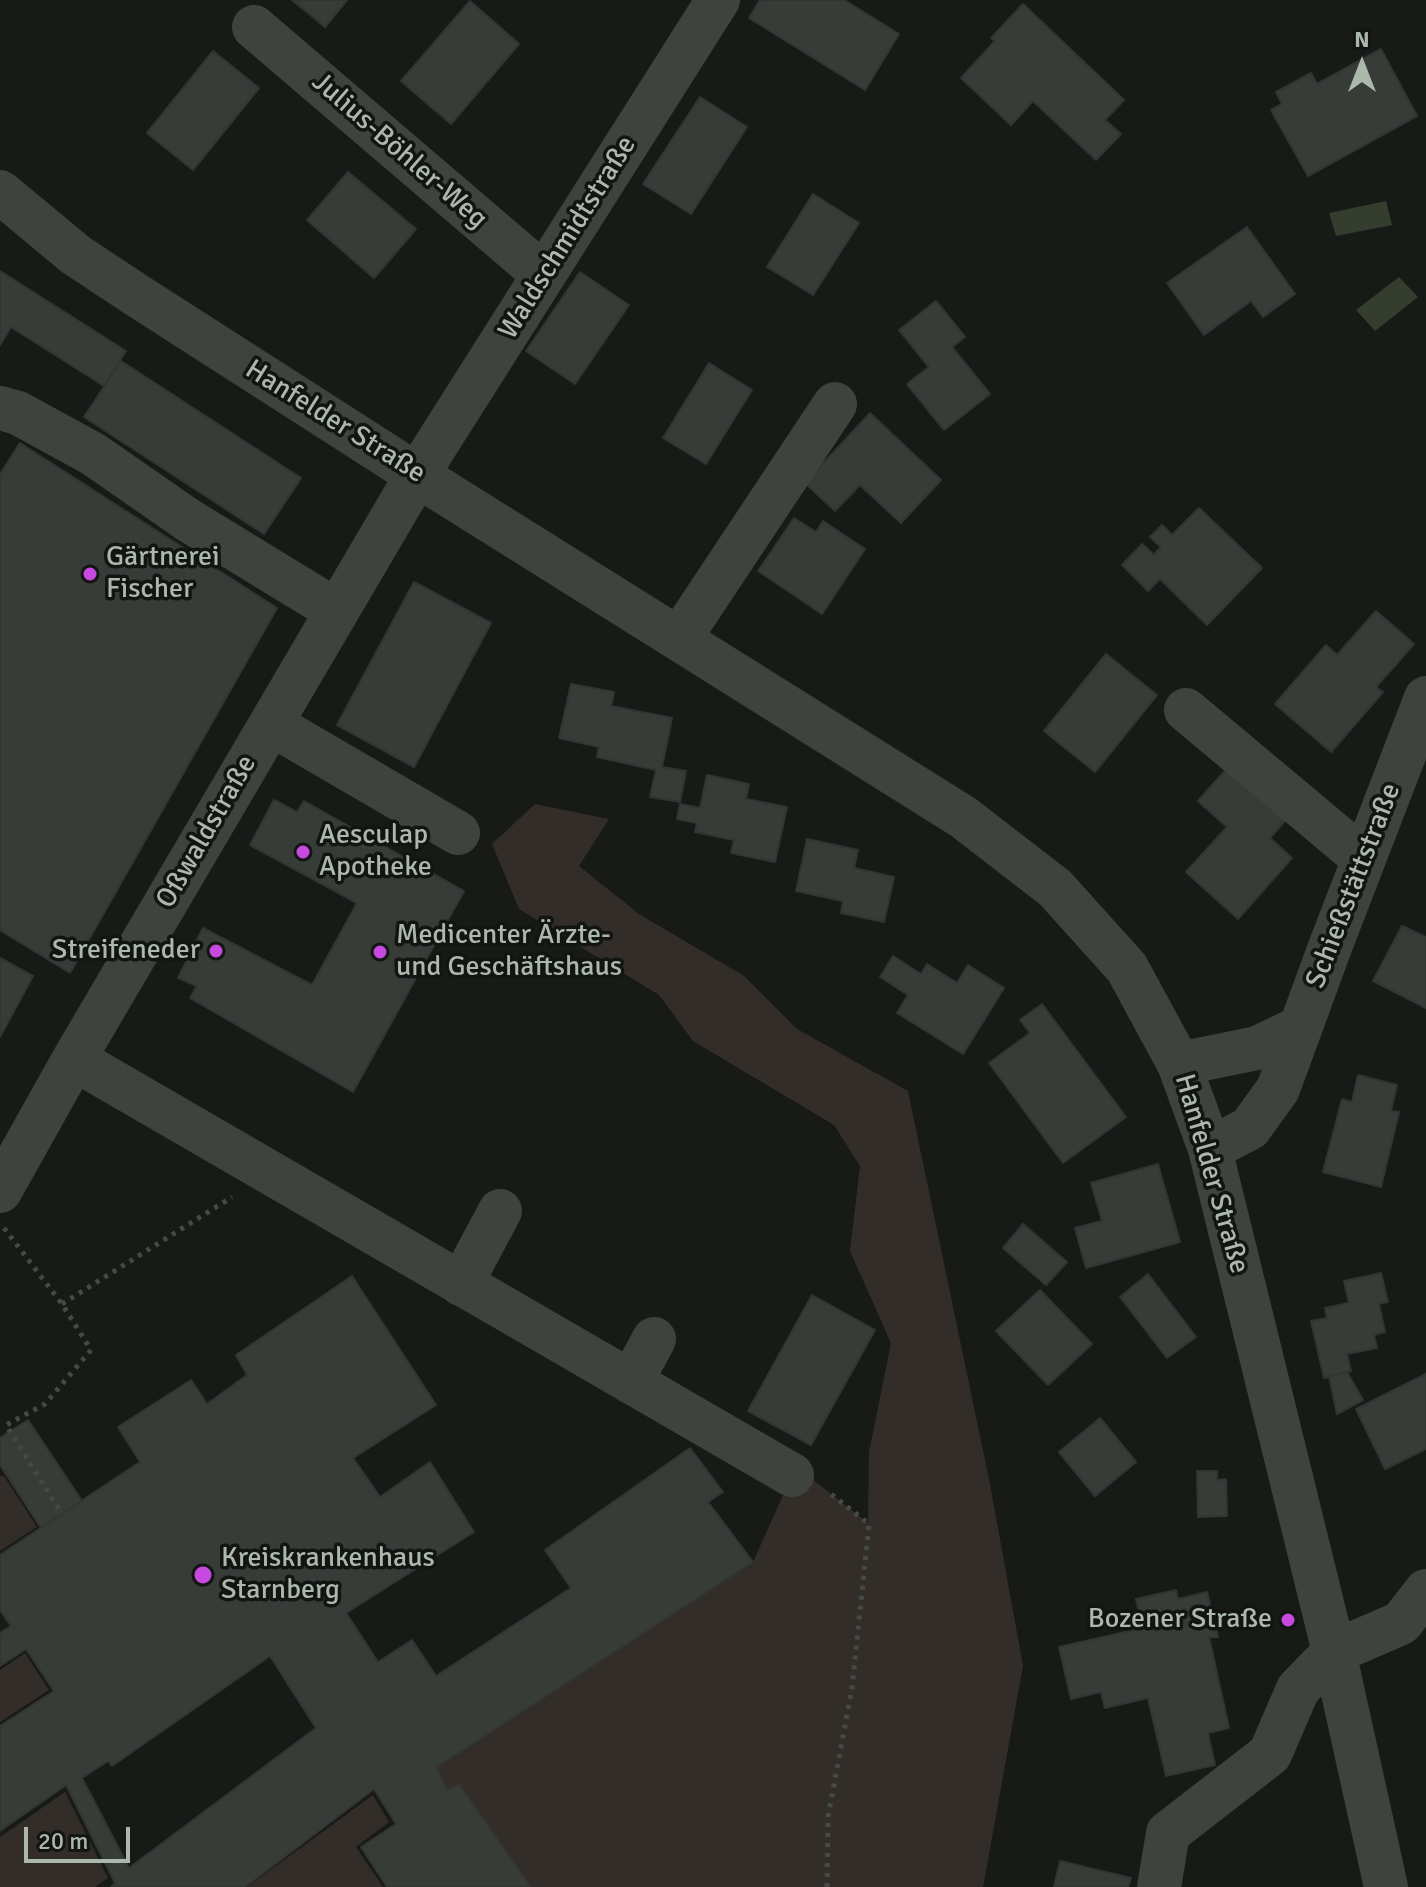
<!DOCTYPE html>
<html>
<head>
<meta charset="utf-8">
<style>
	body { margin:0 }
	#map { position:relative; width:1426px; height:1887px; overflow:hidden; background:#181a18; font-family:Signika,sans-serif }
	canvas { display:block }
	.north { position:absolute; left:1322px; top:24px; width:80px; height:80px; -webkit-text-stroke:6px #131513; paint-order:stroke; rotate:0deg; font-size:22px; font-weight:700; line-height:32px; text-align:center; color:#adb8ac }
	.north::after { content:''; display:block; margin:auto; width:28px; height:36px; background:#adb8ac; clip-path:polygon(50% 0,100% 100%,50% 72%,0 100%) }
	.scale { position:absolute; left:24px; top:1827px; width:106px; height:36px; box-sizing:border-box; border:4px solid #adb8ac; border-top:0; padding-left:10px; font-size:24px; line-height:28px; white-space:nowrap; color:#adb8ac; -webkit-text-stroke:6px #131513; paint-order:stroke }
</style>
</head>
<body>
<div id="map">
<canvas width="1426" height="1887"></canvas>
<div class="north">N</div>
<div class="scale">20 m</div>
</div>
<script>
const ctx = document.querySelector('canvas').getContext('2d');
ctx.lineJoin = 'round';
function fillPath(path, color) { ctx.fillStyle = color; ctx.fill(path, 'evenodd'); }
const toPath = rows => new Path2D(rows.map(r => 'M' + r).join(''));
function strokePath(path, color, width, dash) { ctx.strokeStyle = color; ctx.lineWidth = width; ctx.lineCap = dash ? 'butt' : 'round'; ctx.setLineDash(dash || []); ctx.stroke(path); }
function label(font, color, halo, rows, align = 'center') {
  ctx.font = font + ' Signika,sans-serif'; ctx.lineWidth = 7; ctx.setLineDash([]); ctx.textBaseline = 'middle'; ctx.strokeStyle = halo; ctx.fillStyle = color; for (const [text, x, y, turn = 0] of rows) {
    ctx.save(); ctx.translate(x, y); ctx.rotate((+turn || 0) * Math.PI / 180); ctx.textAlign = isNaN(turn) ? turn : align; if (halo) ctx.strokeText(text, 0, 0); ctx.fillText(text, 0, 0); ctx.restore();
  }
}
fillPath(toPath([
	[535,804,609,819,579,866,639,914,744,976,797,1029,908,1091,990,1484,1023,1666,983,1887,531,1887,459,1784,447,1790,437,1767,753,1562,792,1475,812,1479,868,1523,869,1452,891,1343,850,1251,860,1166,834,1125,693,1041,659,995,519,909,492,844],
	[0,1476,4,1476,37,1527,0,1551],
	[25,1653,49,1690,0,1722,0,1670],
	[65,1792,108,1878,95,1887,0,1887,0,1837],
	[373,1795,389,1822,356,1847,383,1887,247,1887]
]), '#332d2a');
fillPath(toPath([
	[1386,201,1392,225,1336,236,1329,213],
	[1399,277,1418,297,1375,331,1356,310]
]), '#353d2f');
const building = toPath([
	[292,0,347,0,325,27,292,0],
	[760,0,844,0,899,34,865,90,749,18,760,0],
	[470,1,519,44,451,124,401,81,470,1],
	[1023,4,1124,100,1105,120,1121,134,1096,160,1033,101,1011,125,961,78,995,41,991,38,1023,4],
	[1381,49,1417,116,1308,176,1271,110,1282,104,1276,92,1311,73,1317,84,1381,49],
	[213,51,259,88,193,170,147,133,213,51],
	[700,97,747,127,691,214,643,184,700,97],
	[348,172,416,229,374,278,307,220,348,172],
	[813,194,859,223,813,295,767,267,813,194],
	[1247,227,1295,294,1263,317,1251,301,1204,335,1167,283,1247,227],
	[0,271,126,351,104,386,11,327,0,345,0,271],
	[580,272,629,305,575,384,526,351,580,272],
	[936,301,965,337,952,347,990,394,944,430,907,384,929,367,899,330,936,301],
	[121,361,301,478,264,534,84,417,121,361],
	[709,363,752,390,706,464,663,438,709,363],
	[870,413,941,480,901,523,860,485,835,511,805,483,870,413],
	[20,443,277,608,70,973,0,930,0,474,20,443],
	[1199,508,1262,568,1207,625,1160,579,1148,591,1122,565,1142,544,1154,555,1161,547,1150,537,1162,525,1172,535,1199,508],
	[794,518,816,532,823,521,865,549,822,614,758,571,794,518],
	[414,582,491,623,414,767,337,725,414,582],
	[1376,611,1414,644,1376,687,1383,692,1331,752,1275,704,1326,645,1337,655,1376,611],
	[1106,654,1157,695,1095,772,1044,731,1106,654],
	[571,684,614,692,611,706,672,718,662,767,686,771,680,802,650,797,656,770,597,757,599,747,559,738,571,684],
	[1231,764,1289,816,1270,838,1292,858,1238,919,1186,872,1227,827,1198,801,1231,764],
	[707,775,749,784,746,799,787,807,775,862,731,853,734,840,695,832,697,823,677,819,680,804,700,808,707,775],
	[274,800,297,812,304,801,464,891,353,1092,190,998,197,986,178,978,203,928,312,985,357,903,250,845,274,800],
	[807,839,858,850,854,868,894,877,884,922,841,913,843,901,796,891,807,839],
	[1402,926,1426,937,1426,1008,1373,981,1402,926],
	[893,956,921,974,927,964,957,983,968,965,1004,988,963,1054,897,1013,908,995,880,977,893,956],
	[0,958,33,976,0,1037,0,958],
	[1042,1004,1126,1117,1063,1163,989,1063,1030,1033,1020,1020,1042,1004],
	[1358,1075,1397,1085,1391,1111,1399,1112,1381,1187,1323,1172,1342,1099,1352,1102,1358,1075],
	[1158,1164,1180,1242,1086,1268,1075,1228,1102,1221,1091,1183,1158,1164],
	[1023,1224,1067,1262,1046,1285,1003,1248,1023,1224],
	[1381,1273,1388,1302,1379,1304,1385,1332,1374,1335,1377,1348,1347,1354,1351,1371,1324,1378,1311,1321,1327,1318,1325,1308,1349,1303,1344,1281,1381,1273],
	[1148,1274,1196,1337,1167,1358,1120,1297,1148,1274],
	[352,1276,436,1405,353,1458,380,1497,430,1462,474,1532,346,1613,378,1662,412,1640,436,1676,571,1588,545,1550,690,1448,723,1492,708,1502,753,1562,437,1767,447,1790,459,1784,531,1887,387,1887,361,1847,396,1824,374,1789,245,1887,111,1887,115,1883,66,1785,0,1831,0,1726,54,1691,26,1649,0,1666,0,1633,11,1626,0,1610,0,1555,140,1462,118,1427,191,1380,207,1404,247,1375,236,1355,352,1276],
	[270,1656,316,1728,129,1868,82,1778,108,1761,112,1766,270,1656],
	[1040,1290,1092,1344,1048,1385,996,1331,1040,1290],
	[812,1295,875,1330,811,1445,748,1411,812,1295],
	[1347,1372,1363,1400,1337,1414,1329,1376,1347,1372],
	[1426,1374,1426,1449,1385,1469,1356,1409,1426,1374],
	[1100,1418,1136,1462,1095,1496,1059,1452,1100,1418],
	[28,1420,82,1501,41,1528,0,1465,0,1438,28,1420],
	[1197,1471,1217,1471,1217,1480,1226,1479,1227,1516,1198,1517,1197,1471],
	[1176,1590,1178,1599,1207,1592,1218,1637,1209,1637,1229,1728,1208,1733,1215,1765,1166,1776,1148,1698,1105,1708,1101,1692,1071,1699,1059,1647,1143,1628,1136,1599,1176,1590],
	[1060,1861,1131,1878,1128,1887,1054,1887,1060,1861]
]);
fillPath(building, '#383c39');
strokePath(building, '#323633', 2);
strokePath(toPath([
	[4,1228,62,1304,91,1350,45,1404,6,1425,62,1514],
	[62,1304,232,1197],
	[827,1887,828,1817,852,1688,869,1524,827,1491]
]), '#444a44', 5, [4, 6]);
strokePath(toPath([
	[254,27,544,275],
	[0,192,76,255,138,296,417,475,963,817,1055,888,1127,968,1179,1064,1210,1149,1334,1652,1386,1887],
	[0,408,18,413,93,454,188,520,337,611],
	[679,639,835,404],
	[1186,710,1364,859],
	[271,724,458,833],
	[74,1059,792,1475],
	[1179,1064,1257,1048,1299,1028],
	[1210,1149,1250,1128,1278,1089,1330,947,1426,698],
	[0,1191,74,1059,417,475,718,0],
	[461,1284,500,1211],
	[631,1382,654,1339],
	[1159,1887,1168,1833,1270,1754,1298,1689,1334,1652,1401,1623,1426,1591]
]), '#3e433e', 44);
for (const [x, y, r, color] of [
	[90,574,8,"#c64ae0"],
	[303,852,8,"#c64ae0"],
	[216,951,8,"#c64ae0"],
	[380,952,8,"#c64ae0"],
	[203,1575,10,"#c64ae0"],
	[1288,1620,8,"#c64ae0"]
]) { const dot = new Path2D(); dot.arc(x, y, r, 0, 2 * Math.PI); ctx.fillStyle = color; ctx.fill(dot); strokePath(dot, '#131513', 3); }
label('28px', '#adb8ac', '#131513', [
	["Julius-Böhler-Weg",399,151,41],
	["Waldschmidtstraße",568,238,-58],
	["Hanfelder Straße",335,422,32],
	["Oßwaldstraße",207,832,-60],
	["Schießstättstraße",1354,886,-69],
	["Hanfelder Straße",1211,1174,74]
]);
label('28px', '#adb8ac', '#131513', [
	["Gärtnerei",106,558],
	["Fischer",106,590],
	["Aesculap",319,836],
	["Apotheke",319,868],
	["Medicenter Ärzte-",396,936],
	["und Geschäftshaus",396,968],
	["Streifeneder",200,951,"right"],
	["Kreiskrankenhaus",221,1559],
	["Starnberg",221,1591],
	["Bozener Straße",1272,1620,"right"]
], 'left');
</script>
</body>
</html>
